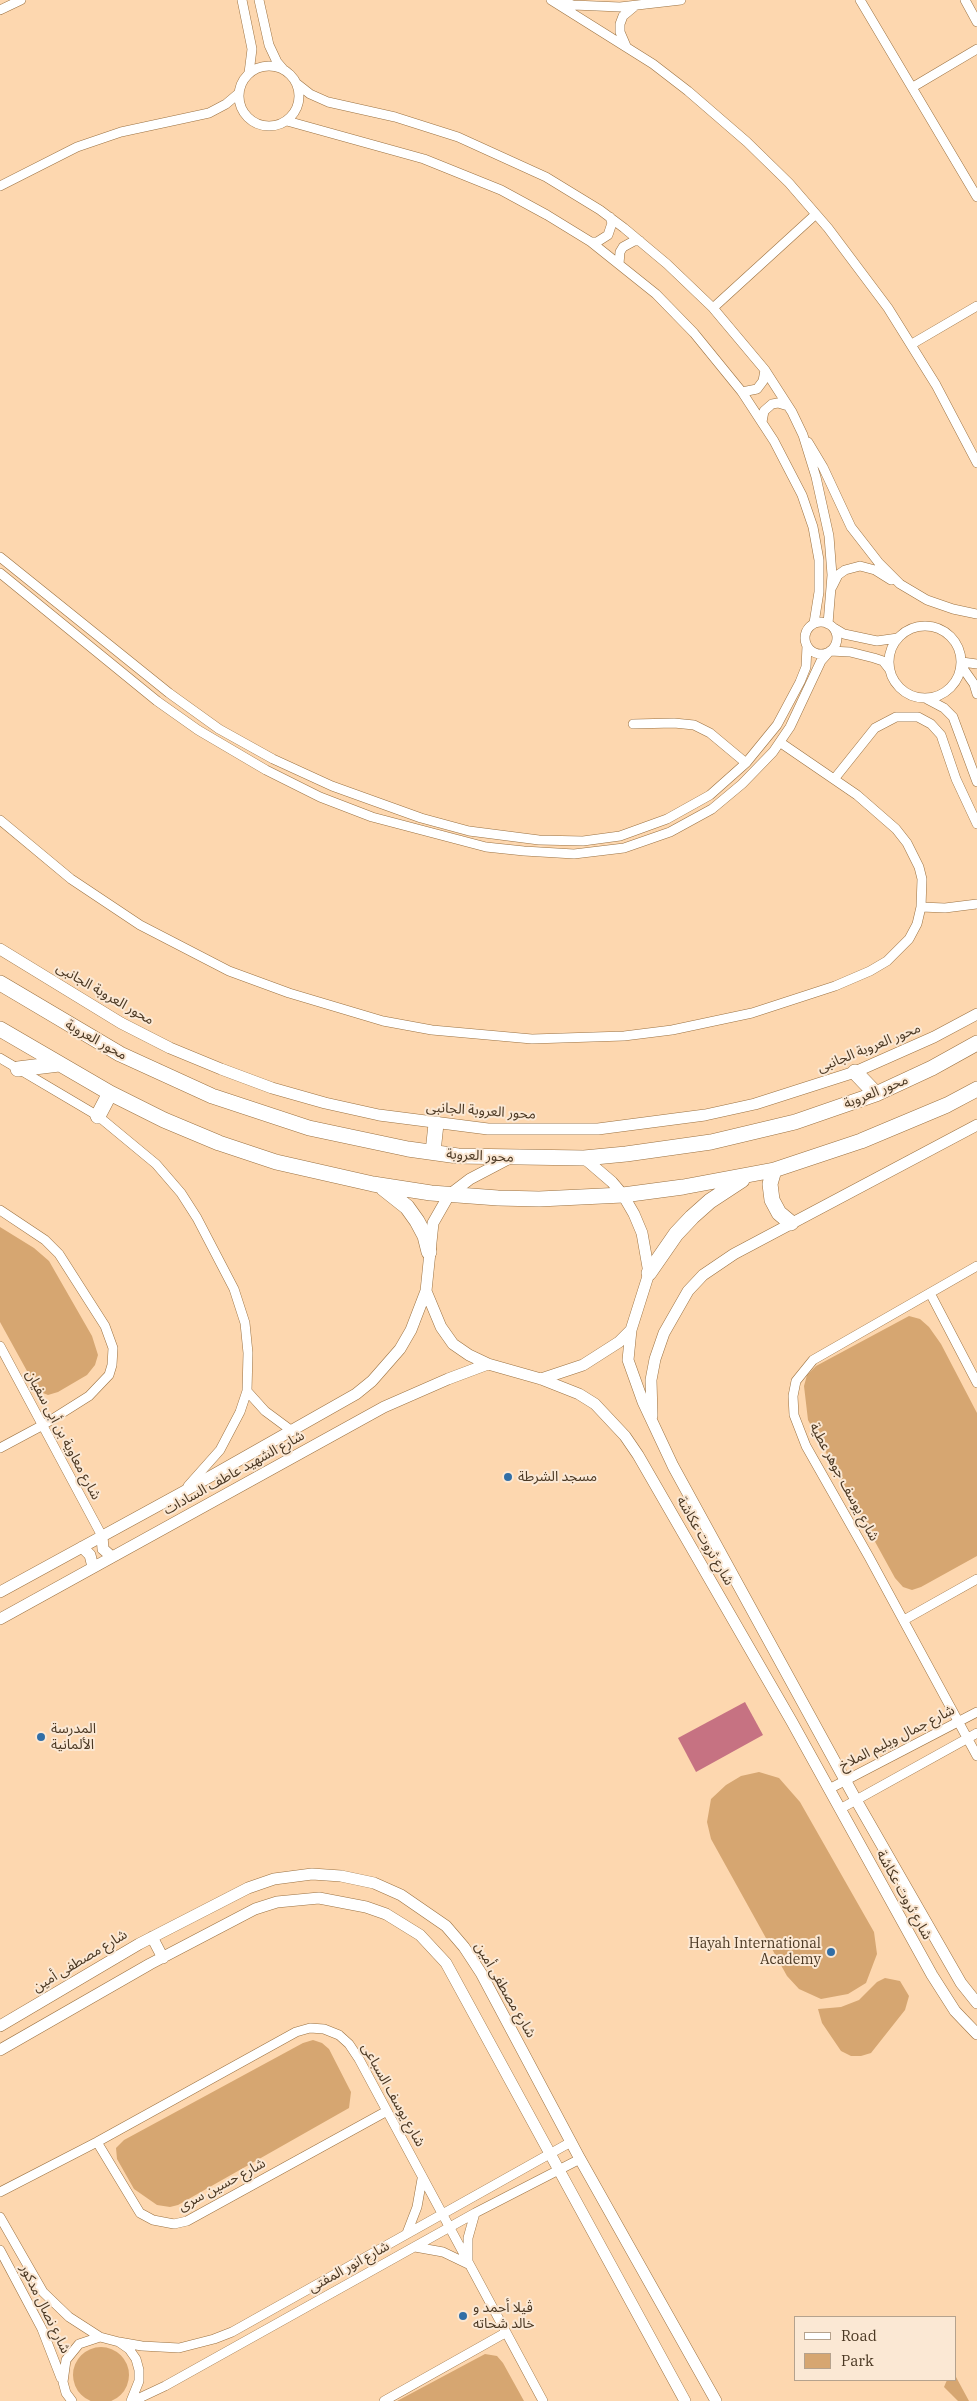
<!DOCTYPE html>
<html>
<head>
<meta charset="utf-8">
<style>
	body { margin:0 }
	#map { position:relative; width:977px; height:2401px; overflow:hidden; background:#fdd7af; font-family:"IBM Plex Serif",serif }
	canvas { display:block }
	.legend { position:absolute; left:794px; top:2316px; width:162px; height:65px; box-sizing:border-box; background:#fbe8d4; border:1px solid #b5a28d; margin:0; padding:6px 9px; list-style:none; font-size:15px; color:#4b3823 }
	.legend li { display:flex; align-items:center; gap:10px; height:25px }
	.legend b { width:25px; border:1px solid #b5a28d }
</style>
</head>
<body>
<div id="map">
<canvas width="977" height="2401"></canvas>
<ul class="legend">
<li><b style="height:6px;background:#fff"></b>Road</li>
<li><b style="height:14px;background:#d6a671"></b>Park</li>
</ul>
</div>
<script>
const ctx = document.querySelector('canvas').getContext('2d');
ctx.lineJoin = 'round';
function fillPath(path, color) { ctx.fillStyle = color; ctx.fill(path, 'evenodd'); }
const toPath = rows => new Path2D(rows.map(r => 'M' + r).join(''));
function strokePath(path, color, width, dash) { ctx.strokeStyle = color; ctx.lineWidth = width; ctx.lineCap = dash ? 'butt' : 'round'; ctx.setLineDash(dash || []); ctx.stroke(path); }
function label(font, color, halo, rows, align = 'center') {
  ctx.font = font + ' "IBM Plex Serif","Noto Sans Arabic",serif'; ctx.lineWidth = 4; ctx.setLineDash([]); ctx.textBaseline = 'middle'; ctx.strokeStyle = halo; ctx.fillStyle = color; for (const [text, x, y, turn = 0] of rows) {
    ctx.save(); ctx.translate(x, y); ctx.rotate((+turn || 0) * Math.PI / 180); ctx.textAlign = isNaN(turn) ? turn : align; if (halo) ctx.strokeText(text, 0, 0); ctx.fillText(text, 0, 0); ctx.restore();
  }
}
fillPath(toPath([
	[0,1227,34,1248,49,1261,92,1336,98,1355,95,1365,87,1375,58,1392,48,1395,38,1391,0,1322],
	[909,1316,920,1319,929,1327,941,1344,977,1413,977,1556,921,1587,912,1590,903,1587,895,1578,808,1420,804,1386,807,1375,816,1366],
	[759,1772,779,1778,800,1802,874,1932,877,1954,866,1983,848,1994,821,1999,799,1989,787,1976,711,1839,707,1822,711,1799,726,1785,741,1776],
	[885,1978,900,1981,909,1996,905,2010,871,2053,861,2056,851,2056,841,2051,822,2023,818,2009,841,2007,859,2000,877,1982],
	[313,2040,322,2043,329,2049,351,2092,349,2108,178,2205,170,2207,157,2205,134,2189,117,2159,116,2148,124,2140,303,2043],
	'73 2375a28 28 0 1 1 56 0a28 28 0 1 1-56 0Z',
	[485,2354,497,2356,503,2363,524,2401,397,2401],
	[956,2377,969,2401,958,2401,944,2387,947,2380,956,2380]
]), '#d6a671');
fillPath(toPath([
	[745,1702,763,1735,696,1772,678,1738]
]), '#c67282');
const minor = toPath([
	[242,0,252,49,249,73],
	[259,0,269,45,277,62,283,69],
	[551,0,653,64,688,91,747,142,789,183,828,228,888,308,936,385,977,463],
	[860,0,977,197],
	[965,0,977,22],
	[560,1,573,5,620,7,681,0],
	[0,10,21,0],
	[626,46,620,32,620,24,623,16,635,6],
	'239 96a30 30 0 1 1 60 0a30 30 0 1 1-60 0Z',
	[296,83,310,94,328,102,395,117,458,137,546,177,600,210,624,228,667,264,713,308,765,370,792,412,803,435,816,477,829,536,832,575,828,624],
	[913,87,977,49],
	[287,121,424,159,501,190,547,215,591,242,656,294,694,333,742,392,774,441,802,495,813,527,819,560,819,592,814,623],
	[0,186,77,147,121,132,209,113,226,104,239,93],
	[591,242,597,242,608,235,612,223,610,217],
	[619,264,620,252,623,247,634,241,640,241],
	[713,308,816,214],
	[912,344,977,306],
	[742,392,757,389,763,381,765,370],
	[762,422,764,411,772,404,778,403,788,406],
	[808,442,823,467,851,527,879,563,900,584,927,600,953,609,977,614],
	[0,557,169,693,219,729,273,759,332,786,421,818,469,831,539,840,583,841,620,836,667,819,710,795,746,763,777,725,800,682,806,667,807,646],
	[0,573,157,701,198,730,266,770,320,797,372,817,486,847,524,851,574,854,624,848,670,832,712,809,742,784,773,752,790,727,821,661,829,652],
	[832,587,838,575,845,570,860,566,875,570,891,580],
	'805 638a16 16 0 1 1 32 0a16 16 0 1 1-32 0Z',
	'889 662a36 36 0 1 1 72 0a36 36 0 1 1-72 0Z',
	[834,628,844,634,877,641,898,638],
	[830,651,850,652,874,658,883,661,890,670],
	[962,662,977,664],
	[962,667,974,684,977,694],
	[927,699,944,708,953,717,977,782],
	[633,724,674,723,694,725,710,733,746,763],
	[835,778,875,728,896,717,918,717,931,724,941,735,956,779,977,824],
	[0,820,71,879,140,925,229,971,289,993,383,1021,432,1030,532,1039,624,1036,672,1030,752,1013,835,986,870,971,887,961,909,939,917,924,921,907,922,879,919,867,907,843,896,829,857,795,781,743],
	[921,907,945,908,977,904],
	[0,1058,98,1116,156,1164,181,1193,197,1218,234,1289,245,1323,248,1353,247,1391,240,1412,220,1450,188,1486],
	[0,1210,45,1240,59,1254,105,1326,113,1348,112,1365,109,1375,89,1396,43,1425,0,1448],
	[977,1266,813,1360,796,1381,793,1396,794,1415,806,1446,869,1557,977,1756],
	[930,1293,977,1383],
	[0,1346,102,1536],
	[247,1391,265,1411,292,1431],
	[904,1620,977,1579],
	[829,1789,977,1712],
	[840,1809,977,1733],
	[97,2142,140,2213,153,2220,174,2224,187,2221,387,2111],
	[0,2192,97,2142,296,2032,310,2028,324,2029,339,2035,349,2044,359,2059,543,2401],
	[0,2217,43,2292,69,2317,100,2337],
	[407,2233,417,2207,422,2179],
	[415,2247,443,2252,468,2264],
	[0,2250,42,2329,61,2378],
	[468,2260,468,2238,475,2213],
	[119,2342,142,2346,179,2348,214,2339,232,2332,571,2142],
	[72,2401,66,2393,63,2382,66,2360,79,2344,100,2337,119,2342,129,2349,136,2359,139,2370,139,2381,131,2401],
	[133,2401,165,2386,475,2213,580,2159],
	[384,2401,505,2333]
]);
const tertiary = toPath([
	[0,949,121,1023,170,1048,221,1069,272,1088,325,1103,379,1115,488,1129,598,1129,705,1115,755,1104,855,1072,934,1037,977,1014],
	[510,1158,470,1179,449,1195,433,1223,426,1291,441,1327,453,1344,469,1355,488,1364,541,1379,579,1394,595,1404,625,1436,638,1455,792,1722,932,1975,955,2011,977,2034],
	[584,1158,612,1182,623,1195,634,1214,642,1233,649,1273,631,1330,628,1360,643,1402,673,1466,856,1800,961,1983,977,2003],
	[541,1379,583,1365,619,1342,631,1330],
	[652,1416,651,1380,655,1359,664,1333,688,1291,703,1275,734,1254,977,1125],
	[102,1536,103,1549,112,1557],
	[82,1547,90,1555,93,1567],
	[0,1592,183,1492,356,1394,372,1381,400,1349,411,1330,426,1291],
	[0,1619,384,1407,448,1379,488,1364],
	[152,1937,163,1958],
	[0,2026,139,1944,248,1888,274,1879,312,1874,341,1876,374,1883,401,1895,446,1926,464,1947,481,1973,580,2159,716,2401],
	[0,2050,150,1964,255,1909,277,1902,319,1898,366,1907,386,1914,420,1935,446,1963,685,2401]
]);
const primary = toPath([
	[0,983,120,1054,212,1096,309,1128,408,1149,458,1156,584,1158,626,1154,711,1142,795,1122,876,1094,932,1068,977,1043],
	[0,1029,110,1093,164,1120,219,1143,276,1162,373,1184,431,1193,498,1198,539,1199,623,1195,683,1187,774,1170,861,1141,947,1105,977,1089],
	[18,1069,59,1064],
	[855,1072,876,1094],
	[98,1116,110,1093],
	[433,1152,436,1124],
	[774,1170,770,1184,772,1200,779,1213,791,1223],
	[383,1188,407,1207,417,1221,425,1236,429,1252],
	[649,1273,676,1234,692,1217,710,1201,742,1180]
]);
strokePath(minor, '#9b7140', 10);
strokePath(tertiary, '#9b7140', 12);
strokePath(primary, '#9b7140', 16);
strokePath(minor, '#fff', 9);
strokePath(tertiary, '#fff', 11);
strokePath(primary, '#fff', 15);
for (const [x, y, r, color] of [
	[508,1477,5,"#316ea6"],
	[41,1737,5,"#316ea6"],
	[831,1952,5,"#316ea6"],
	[463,2316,5,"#316ea6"]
]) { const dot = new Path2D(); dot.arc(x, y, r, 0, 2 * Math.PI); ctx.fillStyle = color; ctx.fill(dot); strokePath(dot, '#fbe8d4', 2); }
label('14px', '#4b3823', '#fbe8d4', [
	["محور العروبة الجانبى",105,994,30],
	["محور العروبة",96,1040,29],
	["محور العروبة الجانبى",869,1048,-22],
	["محور العروبة",876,1092,-22],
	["محور العروبة الجانبى",481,1111,4],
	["محور العروبة",480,1156,3],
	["شارع معاوية بن أبى سفيان",63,1435,62],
	["شارع الشهيد عاطف السادات",234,1473,-29],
	["شارع يوسف جوهر عطية",844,1482,62],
	["شارع ثروت عكاشة",705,1541,60],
	["شارع جمال ويليم الملاخ",897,1738,-27],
	["شارع ثروت عكاشة",904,1895,61],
	["شارع مصطفى أمين",80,1961,-31],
	["شارع مصطفى أمين",505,1990,60],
	["شارع يوسف السباعى",393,2095,61],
	["شارع حسين سرى",222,2185,-28],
	["شارع انور المفتى",349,2267,-29],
	["شارع نصال مدكور",45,2309,64]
]);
label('14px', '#4b3823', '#fbe8d4', [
	["مسجد الشرطة",518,1477],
	["المدرسة",51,1729],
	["الألمانية",51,1745],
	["Hayah International",821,1944,"right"],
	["Academy",821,1960,"right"],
	["ڤيلا أحمد و",473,2308],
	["خالد شحاته",473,2324]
], 'left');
</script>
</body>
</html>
